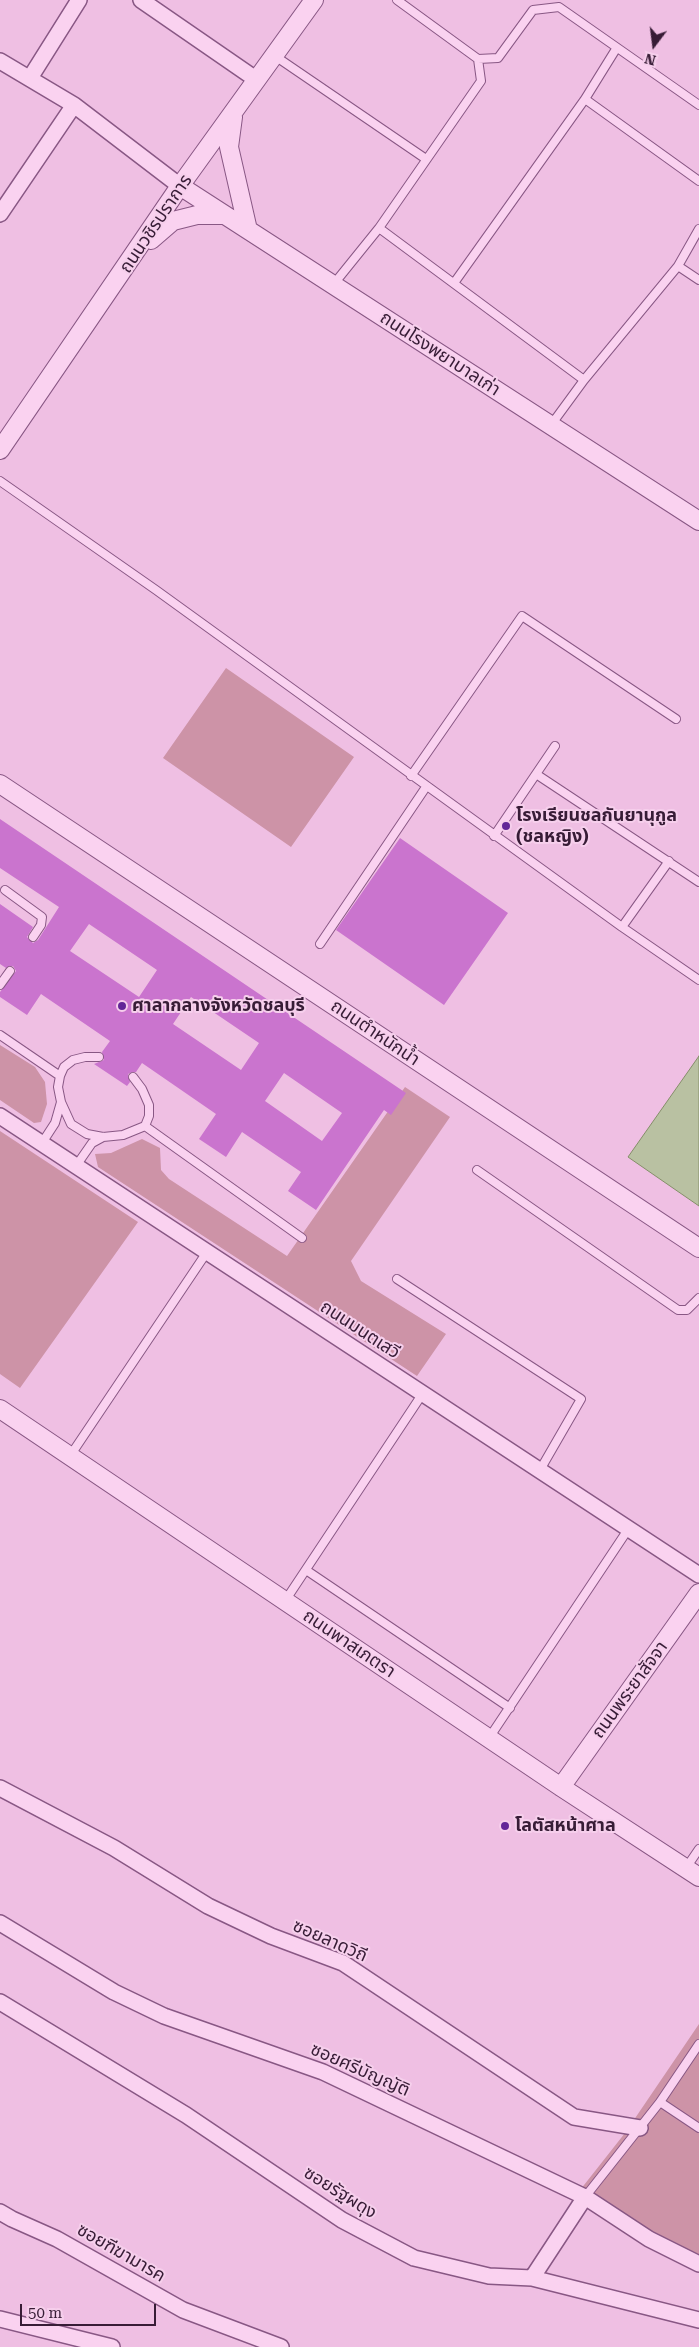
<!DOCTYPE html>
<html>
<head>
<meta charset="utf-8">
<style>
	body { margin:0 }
	#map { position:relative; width:699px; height:2347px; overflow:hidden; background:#efbfe3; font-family:"Roboto Serif",serif }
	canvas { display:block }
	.north { position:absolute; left:629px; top:20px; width:50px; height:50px; -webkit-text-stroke:4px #f6cfec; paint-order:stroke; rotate:195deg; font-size:14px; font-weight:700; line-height:20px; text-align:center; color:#371c36 }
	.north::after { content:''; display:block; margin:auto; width:18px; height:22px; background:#371c36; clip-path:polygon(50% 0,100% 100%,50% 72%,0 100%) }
	.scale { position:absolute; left:20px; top:2304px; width:136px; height:22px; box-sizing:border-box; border:2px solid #371c36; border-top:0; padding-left:6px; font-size:15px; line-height:18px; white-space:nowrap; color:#371c36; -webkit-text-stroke:4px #f6cfec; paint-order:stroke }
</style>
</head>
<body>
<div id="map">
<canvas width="699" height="2347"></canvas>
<div class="north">N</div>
<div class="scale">50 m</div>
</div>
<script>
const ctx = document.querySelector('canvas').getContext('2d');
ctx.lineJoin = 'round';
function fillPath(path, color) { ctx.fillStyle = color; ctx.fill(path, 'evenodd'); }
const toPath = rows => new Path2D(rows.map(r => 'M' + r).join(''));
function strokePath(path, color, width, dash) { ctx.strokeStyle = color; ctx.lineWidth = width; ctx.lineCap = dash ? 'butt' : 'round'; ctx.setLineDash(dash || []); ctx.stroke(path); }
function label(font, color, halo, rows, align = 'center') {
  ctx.font = font + ' "Roboto Serif","Noto Sans Thai",serif'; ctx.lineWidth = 4; ctx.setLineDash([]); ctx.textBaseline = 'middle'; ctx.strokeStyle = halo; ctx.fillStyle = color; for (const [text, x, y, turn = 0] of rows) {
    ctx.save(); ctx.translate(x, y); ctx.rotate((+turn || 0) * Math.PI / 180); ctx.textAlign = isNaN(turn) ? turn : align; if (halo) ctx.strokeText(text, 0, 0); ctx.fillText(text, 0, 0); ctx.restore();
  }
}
fillPath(toPath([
	[226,668,354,757,291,847,163,758],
	[0,1045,35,1067,45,1082,47,1104,41,1122,34,1123,0,1100],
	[405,1087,450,1117,351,1261,361,1281,446,1334,417,1376,98,1167,95,1154,111,1153,142,1139,160,1148,161,1170,169,1179,287,1256],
	[0,1131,138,1222,20,1388,0,1374],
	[699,2024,699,2272,644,2245,573,2199,625,2133]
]), '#cd93a7');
const water = toPath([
	[699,1056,699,1206,628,1157,699,1056]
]);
fillPath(water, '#b9c1a2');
strokePath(water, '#848e69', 1);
fillPath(toPath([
	[0,819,406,1093,391,1115,384,1110,316,1210,288,1191,301,1172,242,1132,226,1157,199,1139,216,1114,142,1063,136,1072,132,1072,128,1074,130,1082,127,1086,94,1064,104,1060,102,1052,110,1041,41,994,27,1015,0,997,0,992,16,971,13,966,6,968,0,964,0,904,33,927,27,937,33,943,38,940,59,907,0,868],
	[89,924,157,970,139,997,70,951],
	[191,997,259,1043,241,1070,173,1024],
	[284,1073,342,1113,322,1141,265,1101],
	[400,838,508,913,444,1005,336,930]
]), '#ca74ce');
const service = toPath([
	[397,0,478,59,498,58,533,10,559,7,699,105],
	[616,49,585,99,699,181],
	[275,56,426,159],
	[478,59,481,81,379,228,584,380,678,266,699,229],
	[678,266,699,280],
	[454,283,585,99],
	[333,285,379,228],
	[551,425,584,380],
	[0,481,156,590,622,927,699,980],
	[536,774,699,882],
	[411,776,522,616,676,719],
	[494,836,555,746],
	[5,890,42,917,41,925,33,937],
	[622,927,669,861],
	[320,944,426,787],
	[0,985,10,971],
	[0,1035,60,1076],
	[99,1057,85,1057,73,1060,64,1067,60,1076,58,1087,61,1102,71,1124,87,1134,103,1137,123,1135,145,1126,149,1116,149,1105,142,1089,133,1077],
	[145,1126,302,1238],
	[42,1143,55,1123,61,1102],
	[76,1166,92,1143,103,1137],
	[477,1170,678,1310,687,1310,699,1298],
	[397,1279,581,1399,540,1470],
	[70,1456,207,1252],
	[306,1570,510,1708],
	[285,1601,423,1393],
	[489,1738,629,1528],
	[686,1868,699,1849],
	[699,2044,660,2102,699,2128],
	[585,2197,660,2102]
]);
const minor = toPath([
	[141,0,257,80],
	[0,61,74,105,180,186],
	[30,78,79,0],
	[0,214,74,105],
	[0,1116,699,1575],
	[0,1788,114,1848,208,1906,271,1936,343,1963,574,2117,640,2128],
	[0,1923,114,1992,164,2016,323,2072,585,2197,649,2239,699,2264],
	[0,2002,186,2115,342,2220,414,2258,489,2276,532,2278,699,2320],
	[0,2212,12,2219,57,2239,183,2310,281,2347],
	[532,2278,585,2197],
	[0,2319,112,2347]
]);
const tertiary = toPath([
	[233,117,229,147,248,230],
	[180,186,699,521],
	[151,240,173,221,197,215,224,215],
	[0,450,180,186,314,0],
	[0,784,699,1248],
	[0,1409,561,1787,699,1877],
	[561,1787,699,1593]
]);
strokePath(service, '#885784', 10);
strokePath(minor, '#885784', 18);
strokePath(tertiary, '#885784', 20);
strokePath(service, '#fad2f0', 8);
strokePath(minor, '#fad2f0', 15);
strokePath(tertiary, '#fad2f0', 18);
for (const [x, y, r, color] of [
	[506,826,5,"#632698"],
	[122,1006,5,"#632698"],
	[505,1826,5,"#632698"]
]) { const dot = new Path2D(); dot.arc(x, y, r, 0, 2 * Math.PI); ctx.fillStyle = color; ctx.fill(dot); strokePath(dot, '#f6cfec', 2); }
label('18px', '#371c36', '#f6cfec', [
	["ถนนวชิรปราการ",156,224,-56],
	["ถนนโรงพยาบาลเก่า",440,354,33],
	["ถนนตำหนักน้ำ",375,1033,34],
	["ถนนมนตเสวี",360,1330,33],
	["ถนนพาสเภตรา",349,1644,34],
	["ถนนพระยาสัจจา",630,1690,-54],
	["ซอยลาดวิถี",330,1941,24],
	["ซอยศรีบัญญัติ",360,2070,24],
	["ซอยรัฐผดุง",340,2193,32],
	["ซอยฑีฆามารค",121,2253,30]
]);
label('bold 18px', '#371c36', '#f6cfec', [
	["โรงเรียนชลกันยานุกูล",516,816],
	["(ชลหญิง)",516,837],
	["ศาลากลางจังหวัดชลบุรี",132,1006],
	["โลตัสหน้าศาล",515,1826]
], 'left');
</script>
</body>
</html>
